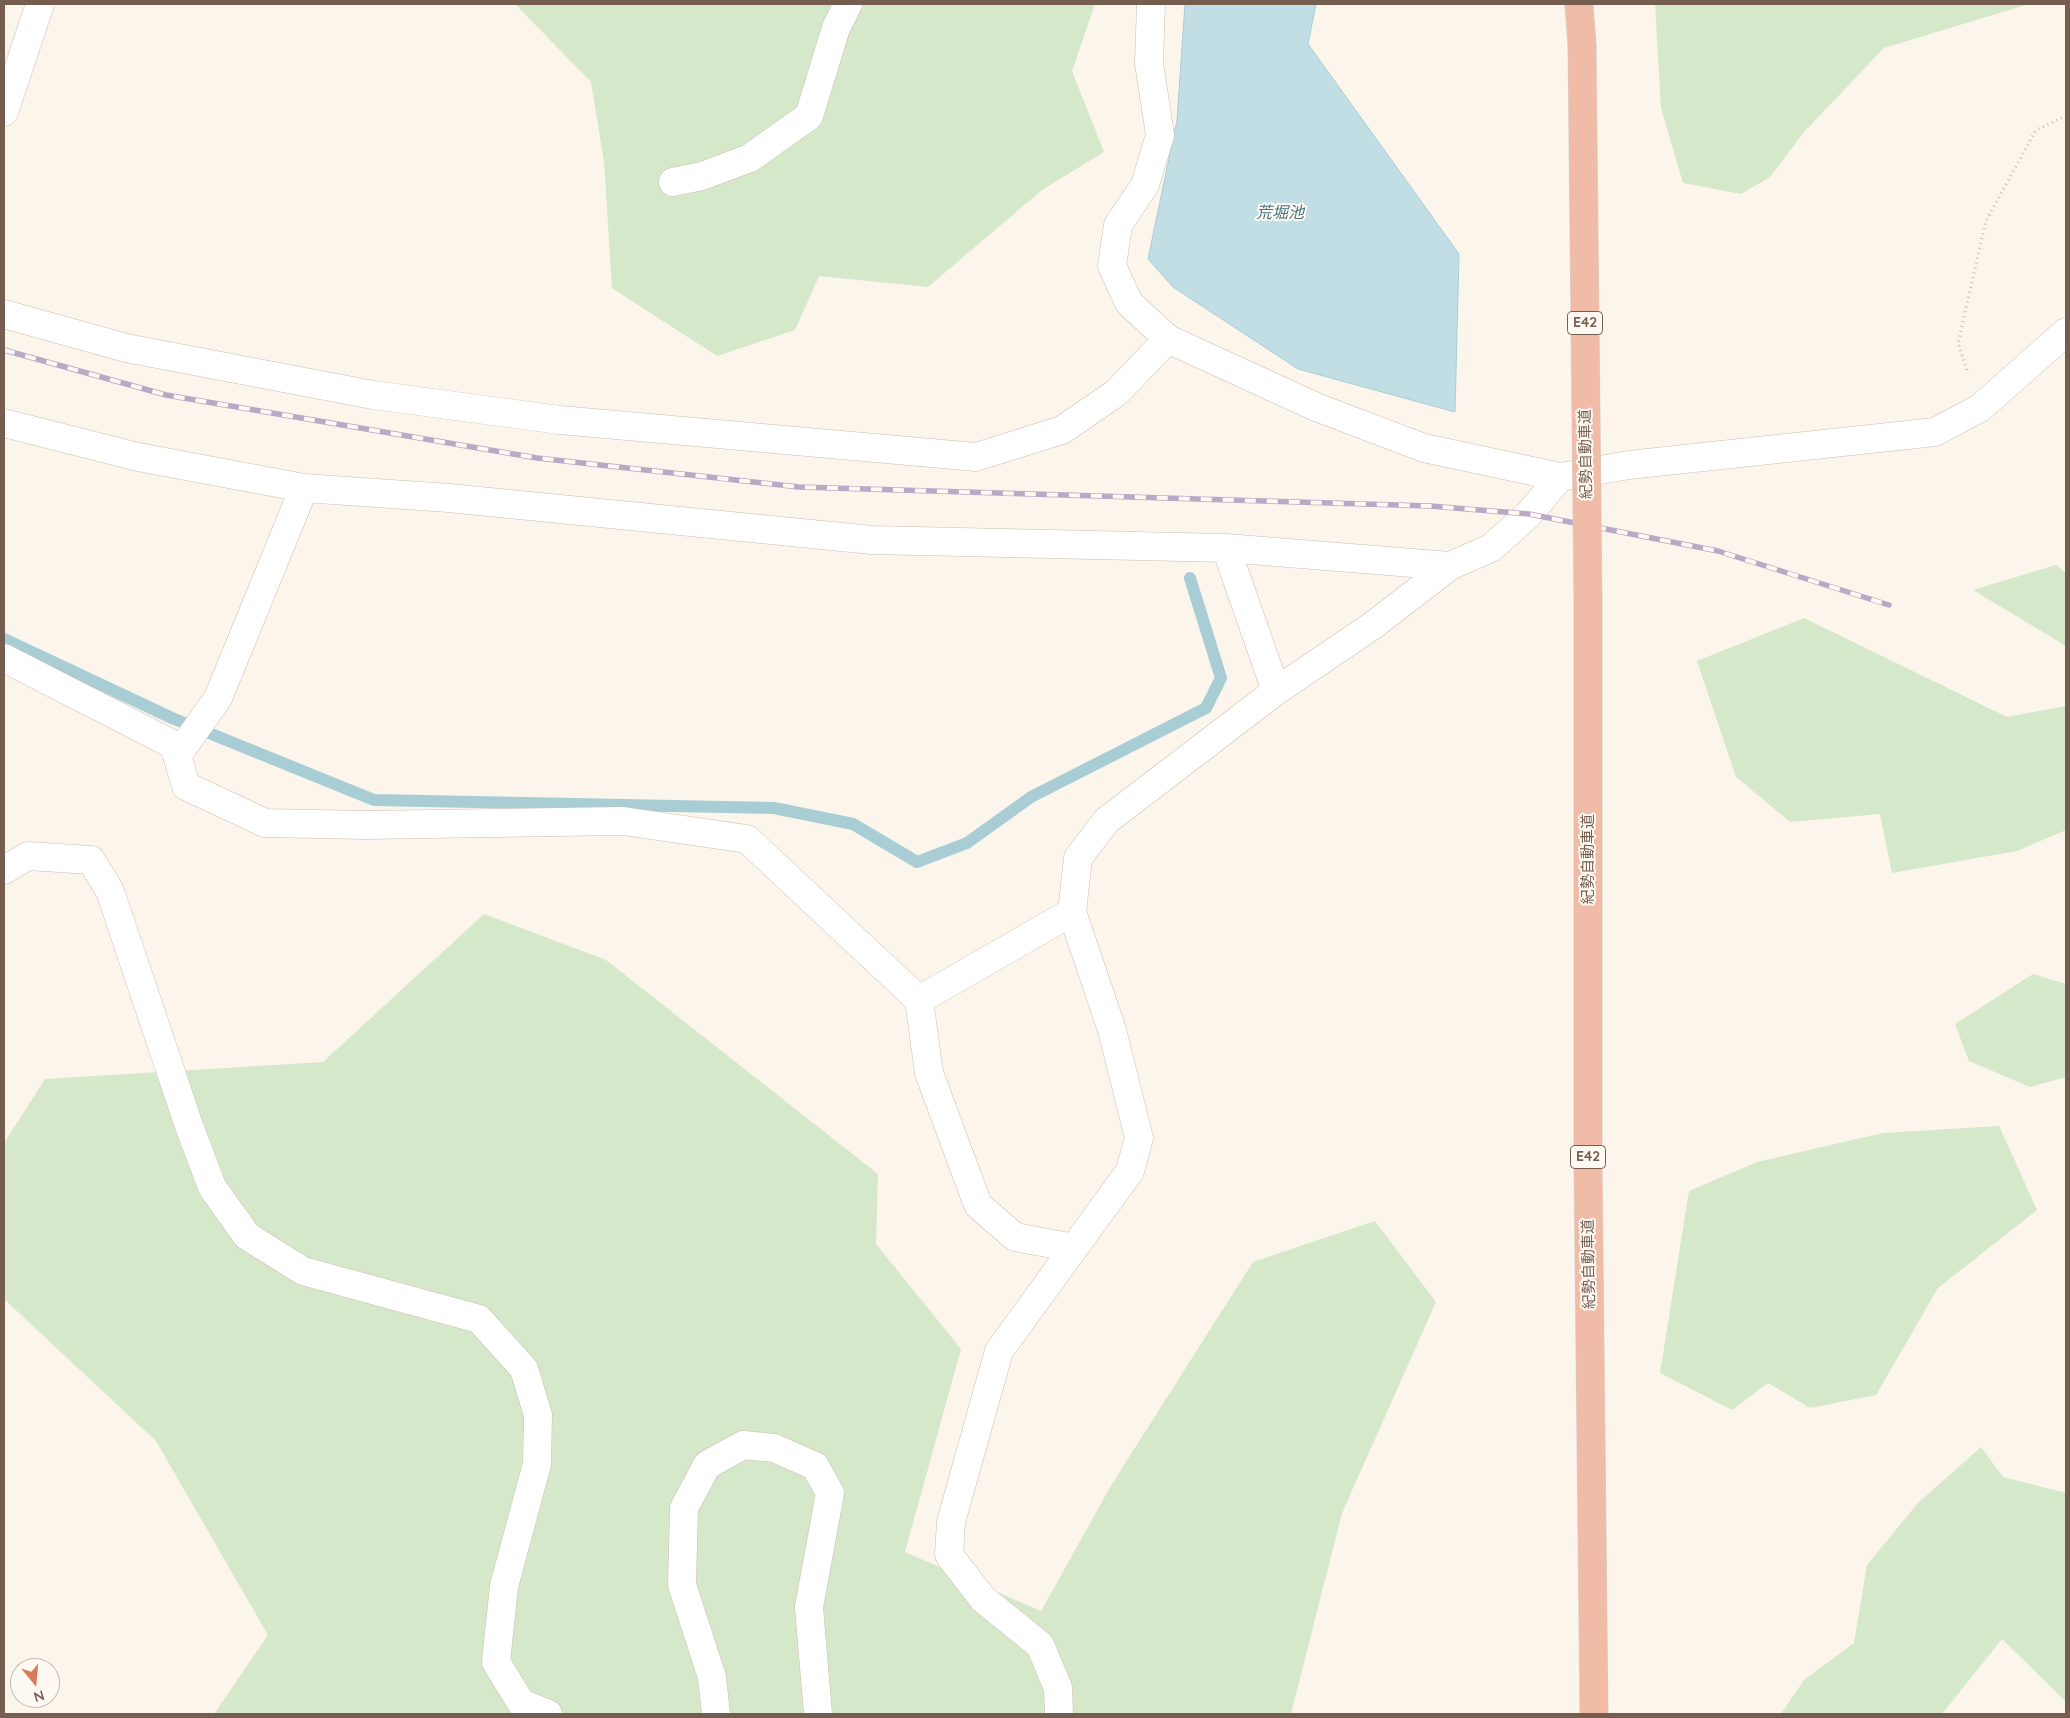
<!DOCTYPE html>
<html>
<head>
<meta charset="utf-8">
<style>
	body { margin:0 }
	#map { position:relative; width:2070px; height:1718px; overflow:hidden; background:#fbf5eb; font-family:Quicksand,sans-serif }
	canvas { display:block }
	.frame { position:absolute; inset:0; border:5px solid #755e50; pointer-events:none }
	.north { position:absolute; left:10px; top:1658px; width:50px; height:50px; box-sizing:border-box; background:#fef9f2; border:1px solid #c7bbb1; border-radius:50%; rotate:163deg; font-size:14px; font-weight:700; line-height:20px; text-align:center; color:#755e50 }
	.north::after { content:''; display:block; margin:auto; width:18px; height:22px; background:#da7a5b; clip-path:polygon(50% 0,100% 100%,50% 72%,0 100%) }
</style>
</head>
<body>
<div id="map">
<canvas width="2070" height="1718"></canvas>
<div class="frame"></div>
<div class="north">N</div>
</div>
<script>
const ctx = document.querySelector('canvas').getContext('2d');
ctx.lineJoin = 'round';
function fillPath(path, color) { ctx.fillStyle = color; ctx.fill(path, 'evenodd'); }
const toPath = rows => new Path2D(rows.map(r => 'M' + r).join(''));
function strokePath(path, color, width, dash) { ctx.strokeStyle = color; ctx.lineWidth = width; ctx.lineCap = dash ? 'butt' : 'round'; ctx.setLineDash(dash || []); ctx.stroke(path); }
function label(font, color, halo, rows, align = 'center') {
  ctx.font = font + ' Quicksand,"Noto Sans JP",sans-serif'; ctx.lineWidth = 4; ctx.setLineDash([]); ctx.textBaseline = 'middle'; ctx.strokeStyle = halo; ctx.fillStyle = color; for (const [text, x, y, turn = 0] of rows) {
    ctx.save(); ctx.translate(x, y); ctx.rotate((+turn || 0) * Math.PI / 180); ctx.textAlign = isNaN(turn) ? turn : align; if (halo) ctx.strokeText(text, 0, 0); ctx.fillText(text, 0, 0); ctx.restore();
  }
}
fillPath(toPath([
	[515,4,1095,4,1072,71,1104,152,1042,190,928,287,819,276,795,330,717,356,612,288,604,162,591,82],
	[1655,4,2029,4,1884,48,1804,132,1770,177,1741,194,1683,183,1661,108],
	[2056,565,2066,573,2066,646,1973,590],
	[1804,618,2007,717,2066,706,2066,830,2017,851,1892,873,1880,814,1790,822,1736,777,1697,661],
	[484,914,606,960,878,1174,876,1244,961,1349,905,1552,1041,1611,1112,1484,1253,1262,1375,1221,1436,1302,1342,1513,1291,1714,214,1714,268,1635,156,1441,4,1299,4,1143,45,1079,323,1062],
	[2033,974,2066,984,2066,1077,2030,1087,1969,1061,1955,1024],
	[1999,1126,2037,1210,1938,1288,1876,1395,1810,1408,1768,1383,1732,1410,1660,1373,1689,1191,1757,1162,1883,1133],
	[1981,1447,2003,1477,2066,1493,2066,1702,2002,1639,1942,1714,1781,1714,1804,1680,1854,1643,1867,1565,1917,1504]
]), '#d6e8ca');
const water = toPath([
	[1185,4,1316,4,1308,44,1459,254,1455,412,1298,369,1173,287,1148,259,1177,120,1185,4]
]);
fillPath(water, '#c1dee4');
strokePath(water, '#a8cdd5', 1);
strokePath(toPath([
	[4,639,172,718,374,800,774,808,853,824,917,862,967,843,1031,797,1206,708,1221,678,1190,578]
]), '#a8cdd5', 12);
const minor = toPath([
	[1151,4,1149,63,1160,135,1145,185,1118,225,1112,266,1129,303,1168,339,1316,407,1424,448,1560,477,1629,465,1935,432,1980,408,2066,332],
	[4,112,40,4],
	[673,182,702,176,750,158,809,116,836,28,848,4],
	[4,314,126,348,373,395,560,420,976,457,1062,430,1116,393,1168,339],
	[4,423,138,457,304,488,449,498,872,540,1226,548,1450,566],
	[1226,548,1276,691],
	[4,658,174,745,186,786,265,823,366,825,623,821,747,839,919,1000,929,1073,978,1205,1015,1237,1074,1248],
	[177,756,218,698,304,488],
	[4,870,28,856,91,860,110,891,188,1123,212,1187,247,1236,303,1271,479,1319,524,1369,538,1415,537,1464,504,1586,496,1662,521,1703,548,1714],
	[919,1000,1072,912],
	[716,1714,712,1677,682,1585,684,1508,707,1465,743,1445,774,1448,815,1466,830,1493,809,1607,818,1714],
	[1059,1714,1058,1688,1040,1645,983,1599,949,1555,951,1522,999,1351,1130,1171,1139,1138,1112,1030,1072,912,1078,858,1106,821,1276,691,1372,626,1450,566,1491,548,1529,514,1560,477]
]);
const highway = toPath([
	[1579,4,1582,46],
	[1588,601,1588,1164,1594,1714]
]);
strokePath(minor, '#cdbeb2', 29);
strokePath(highway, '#d8d2ce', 29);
strokePath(toPath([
	[1967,370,1958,343,1986,221,2036,130,2066,116]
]), '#d4baa8', 3, [1, 4]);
strokePath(minor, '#fff', 28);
strokePath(highway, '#f0bca8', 28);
const rail = toPath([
	[4,350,166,395,537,458,799,487,1430,506,1529,514,1718,551,1889,605]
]);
strokePath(rail, '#b9a9c5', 5.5);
strokePath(rail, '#fef9f2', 4, [11]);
const highwayBridge = toPath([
	[1582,46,1588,601]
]);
strokePath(highwayBridge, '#d8d2ce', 29, []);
strokePath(highwayBridge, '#f0bca8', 28);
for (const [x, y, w] of [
	[1585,323,35],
	[1588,1157,35]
]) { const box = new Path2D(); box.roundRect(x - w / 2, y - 11.5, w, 23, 4); ctx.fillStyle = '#fef9f2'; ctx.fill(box); strokePath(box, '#755e50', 1); }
label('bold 14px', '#755e50', null, [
	["E42",1585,323],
	["E42",1588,1157]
]);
label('15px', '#755e50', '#fef9f2', [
	["紀勢自動車道",1586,454,-91],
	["紀勢自動車道",1588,859,-90],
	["紀勢自動車道",1589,1264,-91]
]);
label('italic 16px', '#47757f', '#fef9f2', [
	["荒堀池",1280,213]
]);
</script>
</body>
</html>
